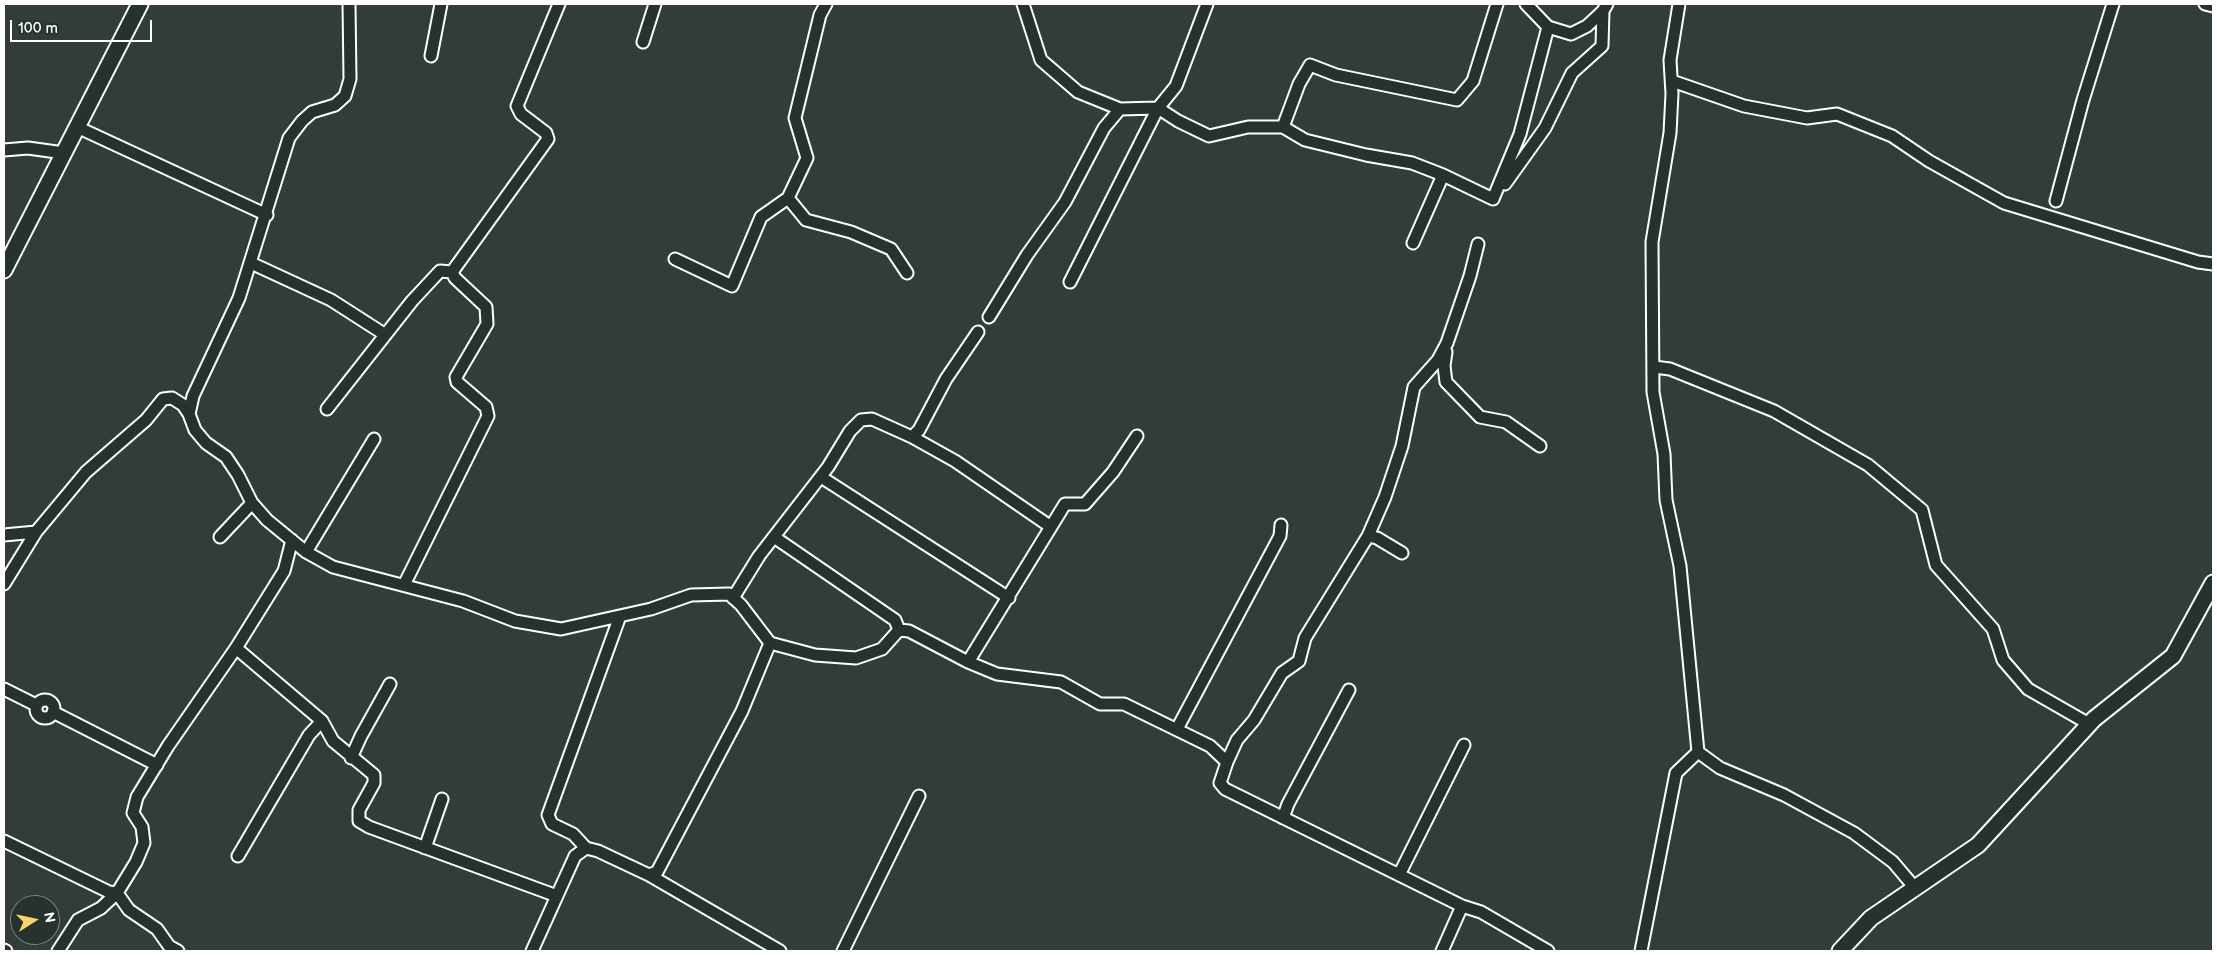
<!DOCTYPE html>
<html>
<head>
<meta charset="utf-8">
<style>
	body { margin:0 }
	#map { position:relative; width:2217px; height:955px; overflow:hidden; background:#323d3b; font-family:"Balsamiq Sans",sans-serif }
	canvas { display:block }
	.frame { position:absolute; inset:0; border:5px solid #fff; pointer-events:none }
	.north { position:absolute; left:10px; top:895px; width:50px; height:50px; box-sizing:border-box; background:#26332d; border:1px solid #7d8581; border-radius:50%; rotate:80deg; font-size:14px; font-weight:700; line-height:20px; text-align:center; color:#fff }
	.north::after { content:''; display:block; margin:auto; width:18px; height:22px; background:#ffd166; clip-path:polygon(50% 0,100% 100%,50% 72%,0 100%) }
	.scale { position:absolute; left:10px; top:20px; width:142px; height:22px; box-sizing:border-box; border:2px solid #fff; border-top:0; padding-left:6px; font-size:15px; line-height:18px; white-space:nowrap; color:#fff; -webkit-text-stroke:4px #26332d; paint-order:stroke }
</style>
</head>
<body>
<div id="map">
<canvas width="2217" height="955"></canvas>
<div class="frame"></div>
<div class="north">N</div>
<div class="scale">100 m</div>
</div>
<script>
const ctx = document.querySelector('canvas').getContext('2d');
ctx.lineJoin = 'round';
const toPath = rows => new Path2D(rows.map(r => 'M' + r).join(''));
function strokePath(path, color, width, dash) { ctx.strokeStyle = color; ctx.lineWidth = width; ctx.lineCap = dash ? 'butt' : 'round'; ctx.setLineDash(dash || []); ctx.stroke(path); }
const street = toPath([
	[1023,4,1041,60,1078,92,1120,109,1158,108,1178,121,1209,136,1248,127,1283,127,1305,140,1366,155,1412,163,1443,175,1413,243],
	[1526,4,1548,27,1571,34,1587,26,1603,11],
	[2205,4,2213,6],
	[643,42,655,4],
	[431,56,441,4],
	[1672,81,1744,106,1807,118,1837,114,1892,136,1929,161,2004,203,2198,262,2213,264],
	[77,127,267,215],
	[1283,127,1299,84,1310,65,1336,75,1457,100,1473,81,1497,4],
	[4,150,28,148,64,153],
	[1443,175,1493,199,1520,134,1548,27],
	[1505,184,1545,128,1572,73,1602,46,1603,11,1607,4],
	[788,198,806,220,851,232,891,249,907,273],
	[2056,201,2083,100,2113,4],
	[675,259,732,286,761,217,788,198,807,158,795,118,820,15,826,4],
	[251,263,331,300,384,334],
	[1070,282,1158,108,1176,86,1207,4],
	[989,317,1027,255,1065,202,1104,128,1120,109],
	[1446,352,1444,366,1446,382,1480,417,1506,422,1540,446],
	[1654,367,1670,369,1774,411,1868,465,1922,510,1936,565,1993,629,2003,660,2028,689,2089,724],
	[327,409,412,301,440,271,452,272],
	[189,414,193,396,239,298,289,138,302,121,312,112,335,105,345,96,350,79,349,4],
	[912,437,955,461,1051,527],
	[821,477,1009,598],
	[4,535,36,532,86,472,146,420,163,399,172,398,183,405,189,414,195,430,206,443,226,457,238,475,252,503,267,520,306,552,333,567,463,601,515,621,561,629,651,609,691,595,729,594,741,605,770,643,815,655,856,658,882,649,899,630,909,631,968,662,997,674,1061,682,1100,704,1124,704,1210,746,1227,762,1220,783,1225,789,1462,906,1481,912,1548,951],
	[1368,536,1385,497,1402,446,1414,387,1438,360,1447,343,1470,276,1478,244],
	[220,537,252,503],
	[774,537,895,620,899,630],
	[306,552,374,439],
	[4,584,36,532],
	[404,585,488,416,486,407,457,382,456,377,487,324,486,307,455,278,452,272,548,139,546,133,521,114,517,106,559,4],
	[733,598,759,556,828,467,850,431,861,420,872,419,912,437,919,430,946,379,978,332],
	[236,648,322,721,333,741,374,775,374,783,359,810,359,821,369,827,557,896],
	[968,662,1065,504,1085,504,1113,472,1137,436],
	[4,689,36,705],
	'36 709a9 9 0 1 1 18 0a9 9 0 1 1-18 0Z',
	[53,712,157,765],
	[1177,729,1280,536,1281,525],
	[1698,752,1720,768,1784,795,1854,833,1893,862,1915,888],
	[351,758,361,736,390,684],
	[1227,762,1237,740,1254,720,1282,673,1299,661,1305,638,1368,536,1377,538,1402,553],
	[1283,818,1288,804,1349,690],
	[4,841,109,892,117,893,129,910,157,929,169,946,178,951],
	[425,848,442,799],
	[586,848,573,834,552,824,548,815,620,616],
	[238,856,309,735,322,721],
	[649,875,780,951],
	[1399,875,1464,745],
	[4,950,6,951],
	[58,951,78,920,101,908,117,893,136,862,144,843,142,827,133,813,137,797,168,746,236,648,284,571,292,540],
	[532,951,575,856,586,848,598,851,649,875,657,872,742,711,770,643],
	[843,951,919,796],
	[1442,951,1462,906],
	[1641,951,1676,773,1698,752,1680,566,1666,500,1664,454,1653,392,1652,242,1670,133,1672,94,1670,60,1679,4]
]);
const secondary = toPath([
	[4,270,140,4],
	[1840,951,1871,918,1978,845,2094,719,2173,656,2213,583]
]);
strokePath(street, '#fff', 15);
strokePath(secondary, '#fff', 19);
strokePath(street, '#26332d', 11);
strokePath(secondary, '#26332d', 15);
</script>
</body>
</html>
